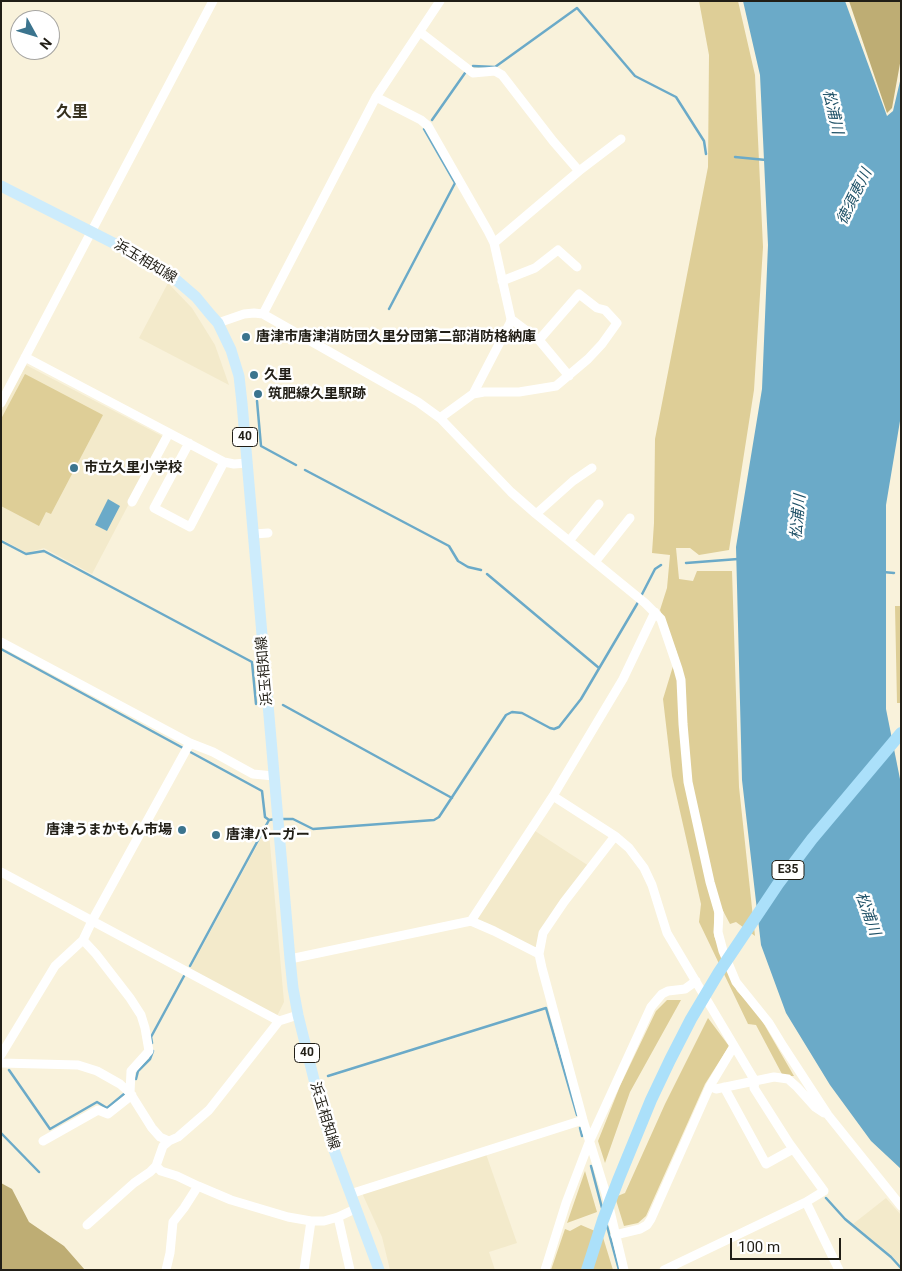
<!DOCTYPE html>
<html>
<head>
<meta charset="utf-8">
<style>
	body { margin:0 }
	#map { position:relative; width:902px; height:1271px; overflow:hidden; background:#f9f2db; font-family:Roboto,sans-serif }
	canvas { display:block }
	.frame { position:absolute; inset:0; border:2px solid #211e16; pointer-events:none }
	.north { position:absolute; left:10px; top:10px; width:50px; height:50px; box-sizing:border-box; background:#fff; border:1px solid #a6a5a2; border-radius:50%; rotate:129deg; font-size:14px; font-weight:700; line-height:20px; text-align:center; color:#211e16 }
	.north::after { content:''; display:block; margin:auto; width:18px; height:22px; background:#3b748e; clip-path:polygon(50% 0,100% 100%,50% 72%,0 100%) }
	.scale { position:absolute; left:730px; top:1238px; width:111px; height:22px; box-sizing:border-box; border:2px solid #211e16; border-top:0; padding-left:6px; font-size:15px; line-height:18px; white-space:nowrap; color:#211e16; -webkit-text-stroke:4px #fff; paint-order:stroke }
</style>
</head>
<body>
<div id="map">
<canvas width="902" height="1271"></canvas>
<div class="frame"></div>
<div class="north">N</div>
<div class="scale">100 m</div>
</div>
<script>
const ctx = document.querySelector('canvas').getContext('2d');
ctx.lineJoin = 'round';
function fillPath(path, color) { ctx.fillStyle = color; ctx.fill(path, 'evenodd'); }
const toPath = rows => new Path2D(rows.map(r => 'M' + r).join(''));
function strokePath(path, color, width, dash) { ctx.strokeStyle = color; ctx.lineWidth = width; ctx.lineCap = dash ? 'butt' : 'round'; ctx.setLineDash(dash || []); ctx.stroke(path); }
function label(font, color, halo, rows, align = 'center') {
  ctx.font = font + ' Roboto,"Noto Sans JP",sans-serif'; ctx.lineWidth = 5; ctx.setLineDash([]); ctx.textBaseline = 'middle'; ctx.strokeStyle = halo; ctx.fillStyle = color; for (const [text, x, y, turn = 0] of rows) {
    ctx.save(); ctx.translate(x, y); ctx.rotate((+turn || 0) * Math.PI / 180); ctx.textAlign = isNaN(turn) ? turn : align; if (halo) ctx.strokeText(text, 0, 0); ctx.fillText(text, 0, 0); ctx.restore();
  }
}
fillPath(toPath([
	[168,283,192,308,215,345,229,385,139,338],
	[26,365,164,437,92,574,44,548,27,553,1,539,1,412],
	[529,827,589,866,548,919,536,955,471,924],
	[265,831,269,833,284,1002,277,1016,190,969],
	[486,1154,517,1243,489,1252,495,1270,390,1270,382,1237,362,1193],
	[886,1198,901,1215,901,1265,891,1255,853,1224]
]), '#f3eacb');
fillPath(toPath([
	[699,1,738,1,755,75,763,247,754,390,729,550,699,555,690,548,676,548,679,579,693,581,697,571,732,571,739,787,755,936,736,922,730,924,721,907,714,910,714,936,737,991,757,1012,794,1076,783,1076,756,1025,748,1024,699,922,701,904,672,776,663,699,677,653,660,610,667,588,670,555,652,553,654,523,655,439,708,167,709,55],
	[25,374,103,415,51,514,46,512,39,526,1,506,1,419],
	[895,606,901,606,901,703,897,703],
	[667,1000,681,1000,630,1092,605,1163,598,1141,620,1086,656,1011],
	[708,1018,729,1046,705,1084,646,1216,638,1223,624,1226,615,1197,625,1193,665,1104],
	[585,1171,597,1212,567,1223],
	[581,1225,602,1234,613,1270,551,1270,565,1229,570,1231]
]), '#dece97');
fillPath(toPath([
	[849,1,901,1,901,58,892,108,887,113],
	[1,1183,12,1189,29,1222,64,1246,85,1270,1,1270]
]), '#bead74');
fillPath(toPath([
	[743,1,845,1,887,116,893,111,901,77,901,415,886,505,886,709,901,784,901,1169,871,1141,830,1085,786,1013,761,945,742,780,736,547,762,389,768,245,760,75],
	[108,499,120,506,107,531,95,525]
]), '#6baac8');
strokePath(toPath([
	[473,66,495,67,577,8,635,76,676,97,704,141,706,154],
	[432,120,465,73],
	[735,157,766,160],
	[389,309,455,183,424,129],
	[257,401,261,446,296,465],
	[305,470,449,546,458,561,468,567,481,570],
	[1,541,26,554,44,551,252,662,256,704],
	[686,563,738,559],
	[883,572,894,573],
	[487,574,599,668],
	[1,649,262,791,265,817,269,820,275,819],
	[283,705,452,798],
	[280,819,293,819,313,829,434,820,439,817,506,715,512,712,522,713,550,728,554,729,559,727,581,699,637,604,655,569,661,565],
	[190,966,269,820],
	[152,1043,151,1037,184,976],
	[9,1070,50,1129,97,1102,107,1108,124,1094],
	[328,1076,546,1008,577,1115],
	[136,1079,138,1071,150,1059,153,1051],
	[580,1128,582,1136],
	[1,1133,39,1172],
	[591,1166,602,1208],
	[826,1198,845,1219,891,1257,901,1268],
	[607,1226,619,1270]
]), '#6baac8', 2.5);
strokePath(toPath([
	[420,32,473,73,495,71,502,75,553,141,579,171],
	[376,97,421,120,428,126,488,231,494,243,511,319,510,323,473,394,440,418],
	[494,243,579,171,621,139],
	[502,281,535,268,558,250,577,267],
	[263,314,376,97,440,1],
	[511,319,539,340,569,376],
	[218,323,244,314,254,313,263,314,418,402,440,418,511,492,536,514,645,603,661,619,678,669,681,680,683,724,688,782,710,882,719,913,718,932,723,951,736,982,769,1023,783,1046,828,1115,901,1206],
	[25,357,224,462,234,464,247,463],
	[473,394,484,392,519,392,556,386,588,359,602,344,617,323,605,310,597,308,579,294,539,340],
	[1,403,213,1],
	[189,443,154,508,190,527,224,462],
	[132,502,169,433],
	[536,514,573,481,592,468],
	[254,534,268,533],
	[569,541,599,504],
	[595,562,630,518],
	[1,642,190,743,213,752,253,774,274,776],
	[553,796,615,836,629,848,644,868,652,885,661,914,667,933,755,1081,754,1088,789,1143,824,1191,806,1202,664,1270],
	[615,836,564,902,543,933,539,954,542,968,583,1120,606,1194,624,1270],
	[1,872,279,1021],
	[471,921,553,796,623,679,655,612],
	[83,940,96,954,130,998,141,1015,145,1028,149,1051,131,1071,130,1093],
	[290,959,471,921,494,931,539,954],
	[1,1055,55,966,83,940,92,921,190,743],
	[1,1063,78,1065,97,1071,120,1084,130,1093,152,1128,160,1137,169,1141],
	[710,1086,716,1089,774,1077,788,1079,797,1087,815,1107,824,1113],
	[724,1087,766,1164,793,1149],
	[43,1141,98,1110,108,1114,132,1095],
	[156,1166,161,1171,177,1176,198,1186,231,1200,288,1217,311,1221,324,1221,338,1217,355,1209],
	[350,1194,583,1120],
	[806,1202,839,1270],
	[338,1217,350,1270],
	[87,1225,134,1183,150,1172,156,1166,163,1146,169,1141,178,1137,209,1110,279,1021,298,1015],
	[615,1235,640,1229,647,1225,651,1219,710,1086,734,1046],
	[166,1270,170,1253,173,1222,184,1208,198,1186],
	[304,1270,311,1221],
	[545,1270,566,1203,590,1140,651,1007,662,994,668,991,685,989,696,981]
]), '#fff', 9);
strokePath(toPath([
	[1,186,131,252,167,272,196,297,210,314,218,323,231,350,239,376,242,403,290,959,293,988,298,1015,323,1116,334,1150,379,1270]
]), '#cdecfc', 11);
strokePath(toPath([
	[587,1270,603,1220,619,1178,651,1100,670,1060,691,1019,719,972,778,884,812,839,901,733]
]), '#abe0fa', 12);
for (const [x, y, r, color] of [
	[246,337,5,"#3b748e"],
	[254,375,5,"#3b748e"],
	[258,394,5,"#3b748e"],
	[74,468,5,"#3b748e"],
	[182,830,5,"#3b748e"],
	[216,835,5,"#3b748e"]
]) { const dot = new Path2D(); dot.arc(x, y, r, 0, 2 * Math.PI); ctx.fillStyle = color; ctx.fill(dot); strokePath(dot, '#fff', 2); }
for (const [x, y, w] of [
	[245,437,25],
	[788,870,32],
	[307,1053,25]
]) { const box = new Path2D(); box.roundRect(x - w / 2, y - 9.5, w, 19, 4); ctx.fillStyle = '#fff'; ctx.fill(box); strokePath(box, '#211e16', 1); }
label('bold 12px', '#211e16', null, [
	["40",245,437],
	["E35",788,870],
	["40",307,1053]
]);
label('14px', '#211e16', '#fff', [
	["浜玉相知線",145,262,31],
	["浜玉相知線",265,671,-95],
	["浜玉相知線",324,1116,73]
]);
label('bold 14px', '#211e16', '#fff', [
	["唐津市唐津消防団久里分団第二部消防格納庫",256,337],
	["久里",264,375],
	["筑肥線久里駅跡",268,394],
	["市立久里小学校",84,468],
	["唐津うまかもん市場",172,830,"right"],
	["唐津バーガー",226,835]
], 'left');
label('italic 15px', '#205268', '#fff', [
	["松浦川",832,112,77],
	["徳須恵川",855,197,-64],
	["松浦川",799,517,-85],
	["松浦川",867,914,70]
]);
label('bold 16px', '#37311f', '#fff', [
	["久里",72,113]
]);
</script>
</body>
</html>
